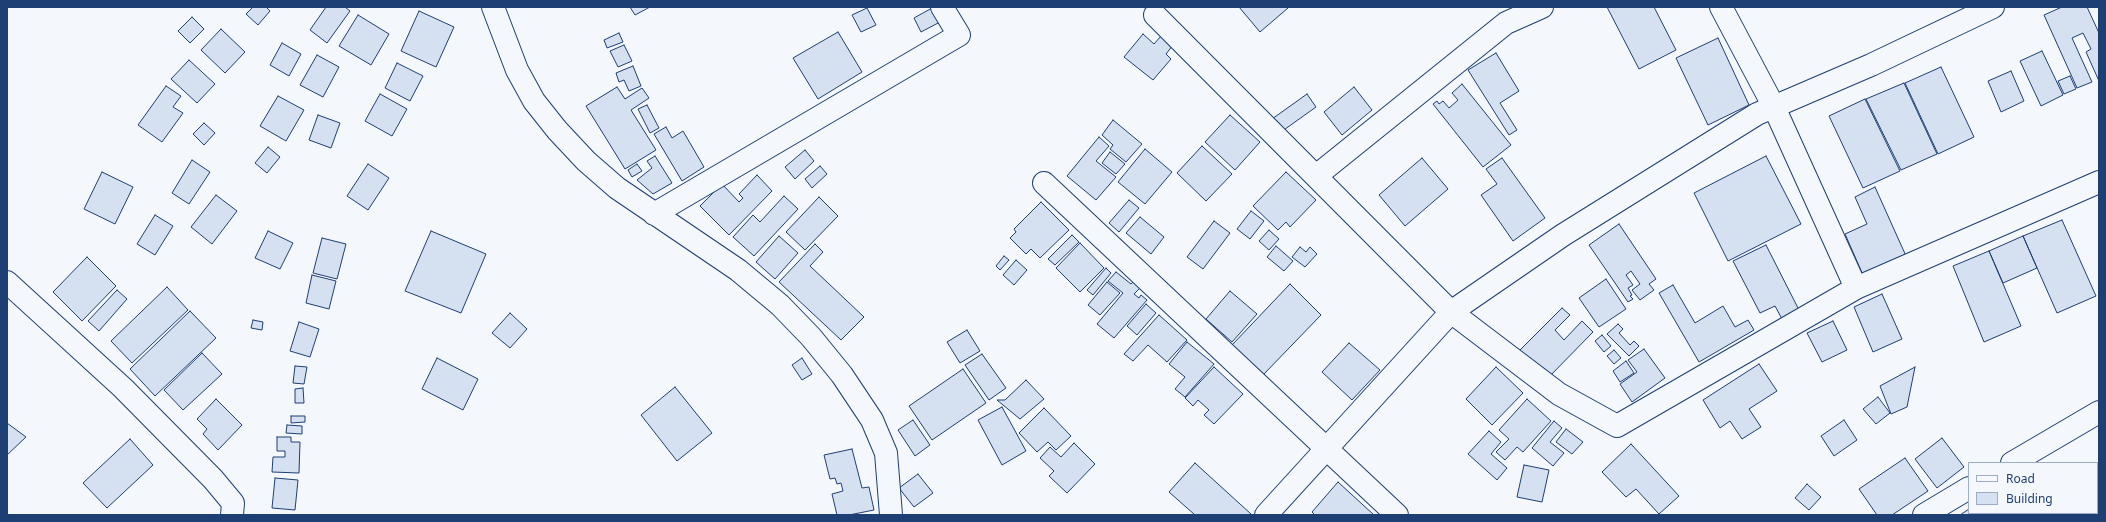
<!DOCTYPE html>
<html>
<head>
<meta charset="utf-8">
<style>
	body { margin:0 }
	#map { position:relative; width:2106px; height:522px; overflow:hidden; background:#f4f7fb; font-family:"Noto Sans",sans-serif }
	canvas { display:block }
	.frame { position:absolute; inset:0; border:8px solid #1d3f73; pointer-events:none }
	.legend { position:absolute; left:1968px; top:462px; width:130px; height:52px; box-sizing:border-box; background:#f4f7fb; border:1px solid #9eadc5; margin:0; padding:5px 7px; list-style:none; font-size:12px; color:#1d3f73 }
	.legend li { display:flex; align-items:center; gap:8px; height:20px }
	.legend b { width:20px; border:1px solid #9eadc5 }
</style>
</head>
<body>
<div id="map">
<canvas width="2106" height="522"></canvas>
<div class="frame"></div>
<ul class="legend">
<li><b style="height:5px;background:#f4f7fb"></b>Road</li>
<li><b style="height:11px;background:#d5e0f0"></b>Building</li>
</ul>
</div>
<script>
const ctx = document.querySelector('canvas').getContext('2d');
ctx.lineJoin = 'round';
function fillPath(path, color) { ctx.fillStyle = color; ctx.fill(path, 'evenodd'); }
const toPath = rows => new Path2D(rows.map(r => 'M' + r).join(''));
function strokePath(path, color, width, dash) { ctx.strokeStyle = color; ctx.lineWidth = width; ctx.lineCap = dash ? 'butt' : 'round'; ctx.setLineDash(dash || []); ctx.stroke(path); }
const building = toPath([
	[253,7,266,7,270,11,258,25,246,14,253,7],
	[326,7,345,7,350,11,327,43,310,30,326,7],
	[630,7,650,7,635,15,630,7],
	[1239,7,1288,7,1288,8,1260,32,1239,7],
	[1607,7,1654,7,1676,50,1639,69,1607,7],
	[2062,7,2087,7,2099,33,2099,81,2086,52,2091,49,2083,33,2072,38,2092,82,2077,88,2044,15,2062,7],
	[867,8,876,25,861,32,852,15,867,8],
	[932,8,940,22,921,32,914,18,932,8],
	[419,11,454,27,436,67,401,51,419,11],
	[358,15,389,34,371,65,339,46,358,15],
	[192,17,204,29,190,43,178,31,192,17],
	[221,29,245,52,225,73,201,50,221,29],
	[838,32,862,72,818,99,793,58,838,32],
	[619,33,623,42,607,48,604,40,619,33],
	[1143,34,1154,44,1161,36,1173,45,1166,54,1171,59,1153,80,1124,57,1143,34],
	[1718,38,1749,105,1708,125,1676,58,1718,38],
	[282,43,301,54,289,76,270,65,282,43],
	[624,45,632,61,618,67,610,51,624,45],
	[2042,51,2063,95,2041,106,2020,61,2042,51],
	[1496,53,1519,91,1500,103,1517,130,1509,135,1468,70,1496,53],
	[317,55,339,67,323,97,300,85,317,55],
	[189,60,215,84,197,103,171,79,189,60],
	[397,63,423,76,410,101,385,88,397,63],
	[633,66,641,86,629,91,624,80,619,82,616,73,633,66],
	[1941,67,1974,137,1938,154,1905,83,1941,67],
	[2011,71,2024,101,2001,112,1988,81,2011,71],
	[2070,76,2076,89,2064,94,2058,81,2070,76],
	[1904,83,1937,154,1901,170,1866,99,1904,83],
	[1462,84,1511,145,1483,167,1433,104,1437,101,1439,104,1443,101,1449,108,1458,100,1452,93,1462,84],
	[166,86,181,96,173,107,183,113,162,142,138,125,166,86],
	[617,87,625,99,642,88,649,98,631,110,656,150,625,169,586,106,617,87],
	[1354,87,1372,110,1342,135,1324,112,1354,87],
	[380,94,407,109,392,136,365,121,380,94],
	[1307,94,1316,107,1281,132,1272,119,1307,94],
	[278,96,304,110,286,141,260,126,278,96],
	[1865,99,1900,171,1863,188,1829,116,1865,99],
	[647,105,659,128,650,133,638,109,647,105],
	[318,115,340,123,331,148,309,140,318,115],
	[1230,115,1260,142,1235,170,1205,142,1230,115],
	[1113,120,1142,144,1126,162,1110,149,1113,145,1102,135,1113,120],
	[204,123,215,133,204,145,193,134,204,123],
	[666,127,672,138,683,131,704,167,682,181,654,134,666,127],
	[1099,137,1109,146,1096,161,1116,177,1096,200,1067,176,1099,137],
	[1202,146,1232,174,1206,201,1177,173,1202,146],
	[268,147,280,157,267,173,255,163,268,147],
	[1145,149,1172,172,1145,204,1118,182,1145,149],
	[805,150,814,161,795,179,785,167,805,150],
	[1110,152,1125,164,1116,174,1102,163,1110,152],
	[655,156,672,183,653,194,637,180,652,168,647,161,655,156],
	[1766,156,1801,224,1728,261,1694,193,1766,156],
	[1422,158,1448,189,1405,226,1379,195,1422,158],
	[1502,158,1545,218,1513,241,1481,195,1497,184,1486,169,1502,158],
	[192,160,210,172,189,204,172,193,192,160],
	[368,164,389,178,368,210,347,196,368,164],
	[637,164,642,171,632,177,628,170,637,164],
	[820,166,827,174,812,188,805,179,820,166],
	[102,172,133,187,115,224,84,209,102,172],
	[1286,172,1316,200,1290,227,1286,222,1278,230,1253,206,1286,172],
	[757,175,772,191,729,235,700,206,722,184,739,202,743,198,739,194,757,175],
	[1875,187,1906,256,1863,275,1845,234,1867,224,1855,197,1875,187],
	[216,195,237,211,212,244,191,227,216,195],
	[784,196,798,209,754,256,733,237,753,215,760,222,784,196],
	[819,197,838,216,805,250,786,232,819,197],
	[1129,200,1139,208,1119,232,1109,223,1129,200],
	[1041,202,1069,230,1040,258,1031,249,1026,254,1010,238,1016,232,1014,229,1041,202],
	[1251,211,1264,221,1250,239,1237,229,1251,211],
	[155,215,173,226,155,255,137,244,155,215],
	[1140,217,1164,237,1151,254,1126,233,1140,217],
	[2062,220,2096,296,2057,313,2023,236,2062,220],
	[1214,221,1230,233,1203,269,1187,257,1214,221],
	[1619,224,1656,279,1649,284,1654,290,1640,300,1632,290,1640,284,1631,271,1626,275,1633,285,1628,288,1632,295,1630,296,1633,299,1628,302,1589,245,1619,224],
	[1269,230,1279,239,1269,250,1259,241,1269,230],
	[268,231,293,243,280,269,255,258,268,231],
	[431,231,486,254,461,313,405,291,431,231],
	[1072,235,1079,242,1055,265,1048,259,1072,235],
	[779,236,798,253,775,279,756,262,779,236],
	[2023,236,2037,268,2003,283,1989,251,2023,236],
	[322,238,346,244,337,279,313,273,322,238],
	[1080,243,1104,268,1080,292,1056,268,1080,243],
	[815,244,823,252,810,266,864,317,841,340,779,282,815,244],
	[1766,245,1799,310,1782,319,1775,306,1760,313,1733,261,1766,245],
	[1276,246,1293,261,1284,271,1267,257,1276,246],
	[1300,247,1306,252,1310,247,1317,254,1305,267,1292,257,1300,247],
	[1989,251,2021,326,1984,342,1953,266,1989,251],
	[1004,256,1009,260,1000,270,996,266,1004,256],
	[87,257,116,286,82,321,53,292,87,257],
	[1016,260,1027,270,1014,285,1003,275,1016,260],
	[1106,268,1111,273,1093,295,1087,290,1106,268],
	[1116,272,1131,284,1134,281,1141,287,1134,294,1139,298,1141,295,1147,300,1114,338,1097,324,1123,293,1108,281,1116,272],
	[312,275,336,281,329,309,306,303,312,275],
	[1606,279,1626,309,1599,327,1579,298,1606,279],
	[1107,282,1120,293,1100,315,1088,305,1107,282],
	[1290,284,1321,315,1263,375,1232,345,1290,284],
	[1673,285,1695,323,1723,306,1735,327,1748,320,1754,330,1699,362,1659,293,1673,285],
	[167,287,188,310,132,363,111,341,167,287],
	[117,290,127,299,99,331,88,321,117,290],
	[1230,291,1257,314,1232,342,1206,319,1230,291],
	[1882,294,1902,339,1873,352,1854,307,1882,294],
	[1146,304,1156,313,1137,335,1127,326,1146,304],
	[1562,308,1570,315,1555,330,1564,340,1582,321,1593,332,1546,380,1518,352,1562,308],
	[190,311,216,338,155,396,130,369,190,311],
	[510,313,527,329,510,348,492,333,510,313],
	[1159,315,1187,340,1167,362,1148,345,1133,361,1124,354,1159,315],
	[253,320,263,322,262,330,251,328,253,320],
	[1833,321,1847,350,1822,362,1807,333,1833,321],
	[299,322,319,329,310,357,290,351,299,322],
	[1618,324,1623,329,1619,333,1630,345,1634,341,1639,346,1629,356,1607,334,1618,324],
	[967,330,980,351,960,363,947,342,967,330],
	[1602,335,1611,346,1604,352,1595,341,1602,335],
	[1187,342,1214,364,1185,397,1175,389,1185,377,1169,364,1187,342],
	[1349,343,1380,370,1352,400,1322,372,1349,343],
	[1644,349,1665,378,1632,402,1620,384,1637,372,1628,360,1644,349],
	[1614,350,1621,358,1614,364,1607,356,1614,350],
	[202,353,222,374,183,410,164,390,202,353],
	[982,354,1006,388,989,400,965,365,982,354],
	[437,358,478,379,463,410,422,389,437,358],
	[802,358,812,374,802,380,792,365,802,358],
	[1626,361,1634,373,1620,382,1613,371,1626,361],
	[1759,364,1777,391,1749,409,1761,427,1742,439,1730,421,1720,428,1703,400,1759,364],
	[295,366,307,367,304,384,293,383,295,366],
	[1214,367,1243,394,1214,424,1204,415,1209,410,1198,400,1193,406,1185,398,1214,367],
	[1496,367,1523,393,1492,425,1466,399,1496,367],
	[1915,367,1907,407,1891,414,1880,386,1915,367],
	[963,369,986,403,932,440,909,406,963,369],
	[1026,380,1044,399,1020,419,997,400,1005,400,1026,380],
	[675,387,712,433,677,461,641,415,675,387],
	[303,388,304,403,295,403,295,389,303,388],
	[1878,397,1890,413,1876,424,1863,409,1878,397],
	[216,399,242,425,218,450,203,434,207,429,197,419,216,399],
	[1527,399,1551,421,1523,452,1517,447,1505,460,1496,452,1509,439,1499,430,1527,399],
	[1002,407,1026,451,1002,465,978,420,1002,407],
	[1044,408,1071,436,1056,450,1048,442,1037,452,1019,433,1044,408],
	[291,416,305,416,305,422,291,423,291,416],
	[913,420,930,445,915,456,898,430,913,420],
	[1844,420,1857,440,1834,456,1821,436,1844,420],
	[1554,421,1562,428,1550,442,1564,453,1553,466,1532,448,1554,421],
	[7,423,26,437,7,455,7,423],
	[287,425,302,426,302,434,286,433,287,425],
	[1566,429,1583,442,1572,454,1556,442,1566,429],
	[1489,431,1501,442,1491,454,1507,468,1497,480,1468,454,1489,431],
	[277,437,291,437,291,442,300,442,299,473,272,472,273,457,285,457,285,451,277,451,277,437],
	[1942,438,1964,467,1937,488,1915,459,1942,438],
	[130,439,153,465,107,508,83,483,130,439],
	[1074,443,1095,464,1067,493,1049,476,1054,471,1040,458,1050,447,1061,457,1074,443],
	[1631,444,1679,496,1659,514,1636,489,1626,497,1602,472,1631,444],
	[852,449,862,488,869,487,874,510,849,515,837,515,832,494,843,491,841,483,837,484,835,478,830,479,824,455,852,449],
	[1905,458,1928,491,1892,515,1877,515,1859,489,1905,458],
	[1195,463,1251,514,1250,515,1195,515,1169,492,1195,463],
	[1524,465,1549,470,1542,502,1517,497,1524,465],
	[918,474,933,493,914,507,899,488,918,474],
	[275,478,298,480,295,510,272,508,275,478],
	[1338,482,1374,515,1315,515,1312,512,1338,482],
	[1807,484,1821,497,1809,510,1795,498,1807,484],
	[1969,509,1969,513,2035,513,2036,515,1960,515,1969,509]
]);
fillPath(building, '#d5e0f0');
strokePath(building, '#1d3f73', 1);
const street = toPath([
	[493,7,517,70,534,101,557,130,586,161,617,188,738,270,780,305,811,337,842,375,872,420,886,453,891,515],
	[1155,15,1451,312,1559,394,1617,426,1856,288,1774,107,1721,7],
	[1316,176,1506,23,1542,7],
	[1044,183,1397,515],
	[654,214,959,35,942,7],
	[7,282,123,388,213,479,233,503,232,515],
	[1856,288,2099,182],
	[2012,463,2099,412],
	[1266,515,1451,312,1563,235,1757,114,1871,65,1993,7],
	[1924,515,1969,488]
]);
strokePath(street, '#1d3f73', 24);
strokePath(street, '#f4f7fb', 22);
</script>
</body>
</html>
